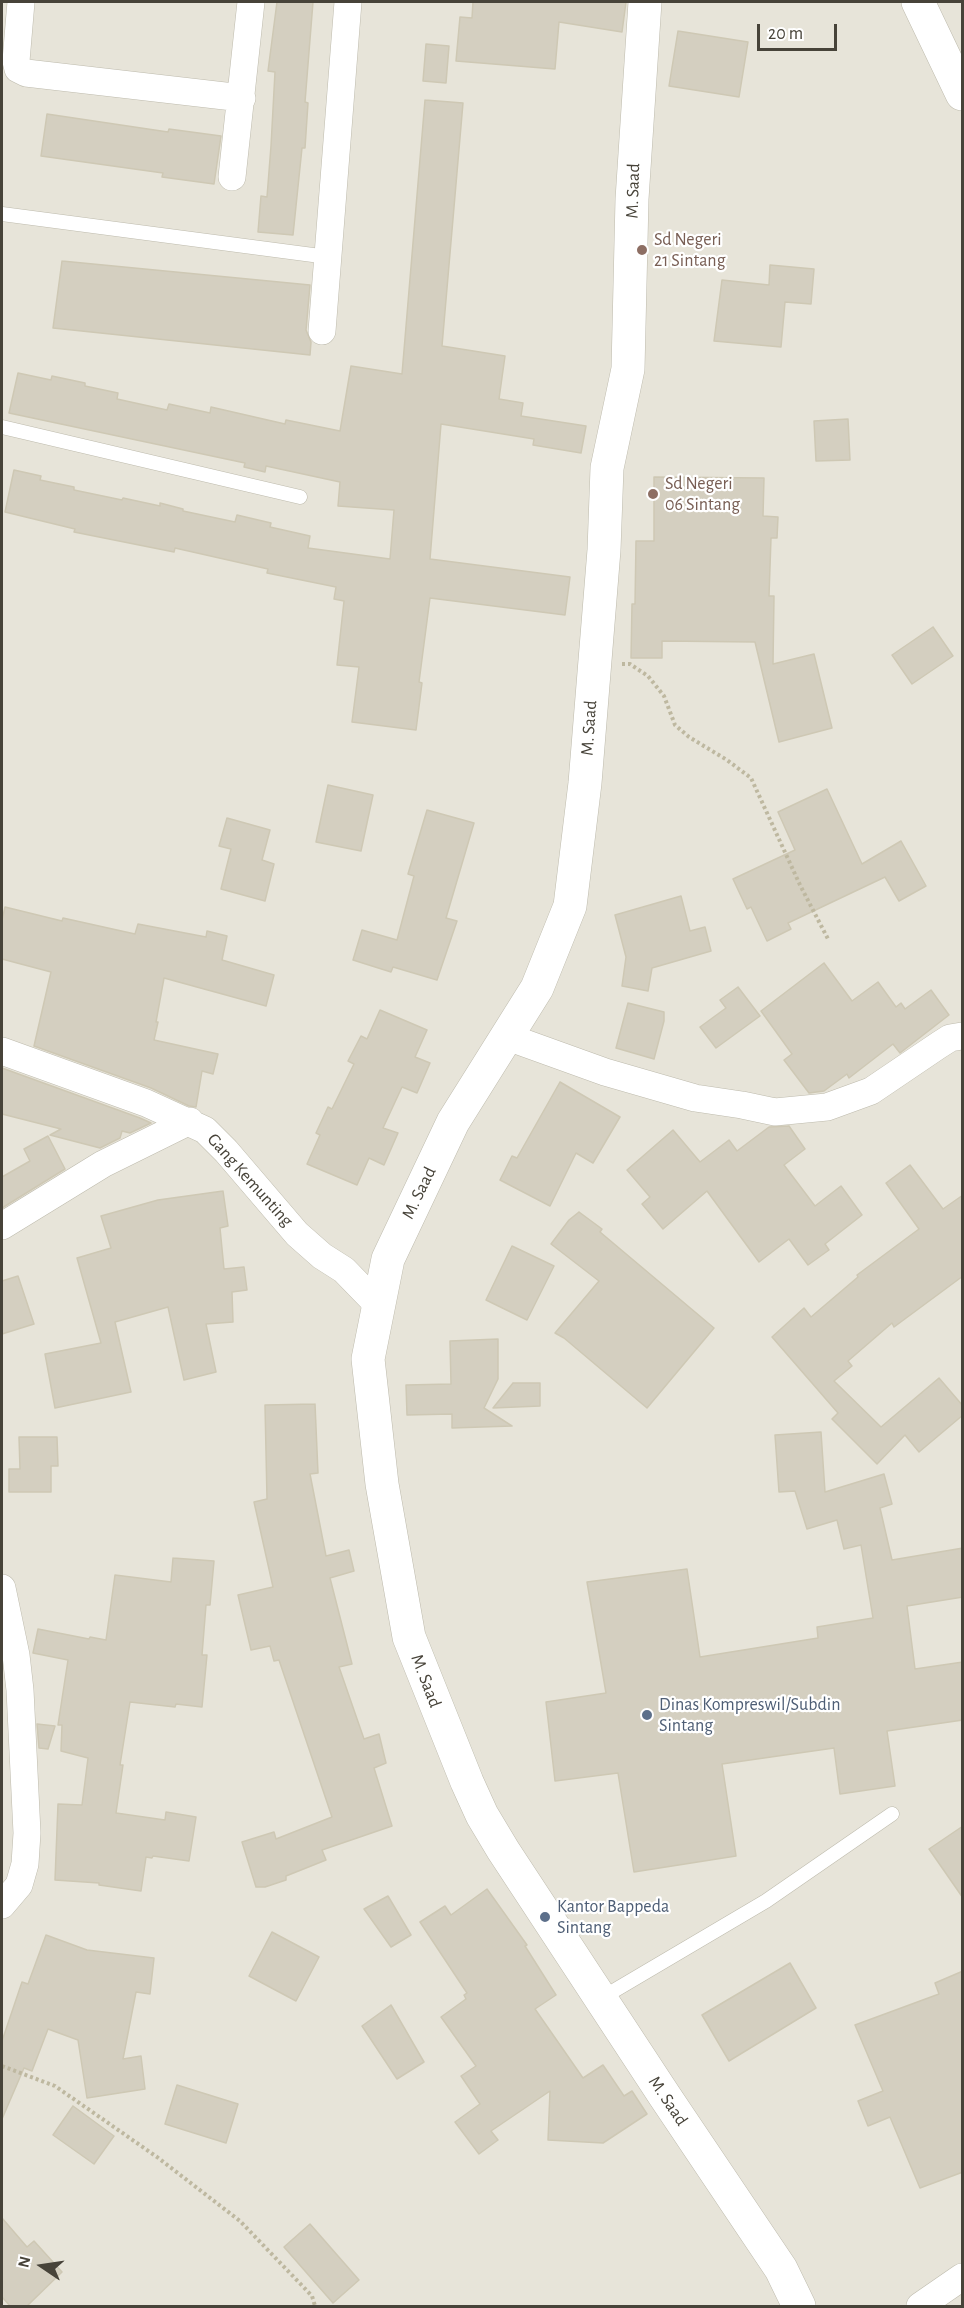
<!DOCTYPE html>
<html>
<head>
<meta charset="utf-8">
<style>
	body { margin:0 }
	#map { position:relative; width:964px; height:2308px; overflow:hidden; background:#f3f2ea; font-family:"Alegreya Sans",sans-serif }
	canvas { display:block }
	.frame { position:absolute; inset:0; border:3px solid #474339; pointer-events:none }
	.north { position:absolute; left:12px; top:2236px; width:60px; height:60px; -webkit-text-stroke:4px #fff; paint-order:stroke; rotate:283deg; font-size:16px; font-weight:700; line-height:24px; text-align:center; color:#474339 }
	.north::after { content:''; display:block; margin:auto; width:21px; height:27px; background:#474339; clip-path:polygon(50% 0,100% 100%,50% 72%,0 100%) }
	.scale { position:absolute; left:757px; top:24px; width:80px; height:27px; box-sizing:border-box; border:3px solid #474339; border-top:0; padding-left:8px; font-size:18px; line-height:21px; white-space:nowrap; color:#474339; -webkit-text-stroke:4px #fff; paint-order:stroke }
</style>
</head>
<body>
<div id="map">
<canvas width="964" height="2308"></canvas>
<div class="frame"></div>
<div class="north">N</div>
<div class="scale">20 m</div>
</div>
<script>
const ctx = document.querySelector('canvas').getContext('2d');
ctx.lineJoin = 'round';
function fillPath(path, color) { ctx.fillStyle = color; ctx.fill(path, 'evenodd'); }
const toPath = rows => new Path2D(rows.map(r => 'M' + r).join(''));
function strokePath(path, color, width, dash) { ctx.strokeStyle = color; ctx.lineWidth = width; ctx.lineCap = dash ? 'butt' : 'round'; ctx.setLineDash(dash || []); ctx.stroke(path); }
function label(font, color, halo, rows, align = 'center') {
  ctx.font = font + ' "Alegreya Sans",sans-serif'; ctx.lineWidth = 4.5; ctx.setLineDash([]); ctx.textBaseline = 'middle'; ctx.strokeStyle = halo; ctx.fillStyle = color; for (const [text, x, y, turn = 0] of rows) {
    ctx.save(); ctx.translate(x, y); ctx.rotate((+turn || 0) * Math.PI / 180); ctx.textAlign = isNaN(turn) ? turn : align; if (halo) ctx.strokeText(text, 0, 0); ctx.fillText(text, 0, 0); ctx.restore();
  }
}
fillPath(toPath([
	[2,2,962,2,962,2306,2,2306]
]), '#e7e4d9');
const building = toPath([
	[277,2,313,2,305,102,308,103,305,148,302,148,293,235,258,232,261,196,267,197,271,146,275,72,268,71,277,2],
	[473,2,626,2,622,32,559,22,555,69,456,61,460,17,472,18,473,2],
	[678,31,748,42,739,97,669,86,678,31],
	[426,44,449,46,446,83,423,81,426,44],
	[425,100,463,103,442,346,505,356,499,399,523,403,521,416,586,426,581,453,533,445,534,439,441,424,430,559,570,577,565,615,430,598,419,682,422,683,416,730,352,722,359,667,337,665,344,601,334,599,336,587,267,573,268,569,175,548,174,552,74,532,75,529,5,512,14,470,41,476,40,480,74,487,74,490,122,500,123,498,160,506,160,503,183,509,183,511,235,522,237,515,271,523,270,527,310,536,308,548,390,559,394,510,338,506,340,482,266,466,265,472,244,467,245,463,9,413,18,373,51,380,52,376,85,383,85,386,118,393,117,399,167,410,169,404,210,413,211,407,285,424,286,420,340,431,351,366,402,374,425,100],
	[47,114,168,132,169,129,221,136,214,184,162,177,163,173,41,156,47,114],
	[62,261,310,285,306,330,311,342,310,355,53,328,62,261],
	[770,265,814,269,811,304,785,302,781,347,714,341,722,280,769,285,770,265],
	[848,419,850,460,816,461,814,421,848,419],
	[654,477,764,478,763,516,778,517,777,538,771,538,769,596,774,596,773,664,814,654,832,728,779,742,755,642,662,641,662,658,631,658,632,604,635,604,636,541,654,541,654,477],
	[933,627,953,656,912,684,892,655,933,627],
	[328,785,373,795,361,851,316,842,328,785],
	[827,789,862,864,901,841,926,886,899,901,885,877,788,923,791,929,767,941,751,907,747,909,733,879,795,850,778,812,827,789],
	[427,810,474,823,446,918,457,921,437,980,393,967,391,972,353,960,362,930,397,940,414,876,408,874,427,810],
	[227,818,270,830,262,860,274,864,265,901,221,889,231,849,219,846,227,818],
	[681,896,690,931,705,927,711,951,652,968,648,991,622,986,626,957,615,915,681,896],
	[5,907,62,921,63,918,135,934,138,924,206,937,207,931,227,936,222,960,274,975,266,1006,164,978,156,1022,158,1022,154,1040,218,1054,213,1074,202,1071,196,1107,189,1106,151,1088,34,1046,51,972,2,959,2,920,5,907],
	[824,963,852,1001,878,982,896,1007,901,1003,905,1009,931,990,949,1015,900,1053,893,1044,849,1078,847,1074,824,1091,809,1093,784,1060,792,1054,761,1011,824,963],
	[738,987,760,1016,716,1048,700,1027,726,1008,720,1000,738,987],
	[628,1003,664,1012,664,1021,654,1059,616,1048,628,1003],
	[380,1010,427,1030,415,1057,430,1063,417,1093,402,1087,383,1128,398,1133,384,1165,369,1158,357,1185,307,1164,320,1135,316,1133,328,1107,332,1109,354,1064,348,1061,361,1036,367,1039,380,1010],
	[2,1068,140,1118,151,1123,130,1133,122,1131,120,1138,100,1148,50,1135,61,1129,2,1114,2,1068],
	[560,1082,620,1117,593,1163,576,1153,550,1206,500,1180,512,1156,517,1158,560,1082],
	[789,1126,805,1149,784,1165,815,1206,841,1186,862,1215,825,1244,829,1250,808,1265,789,1239,759,1262,707,1191,663,1229,642,1204,650,1197,627,1170,673,1130,700,1162,729,1140,737,1151,769,1127,789,1126],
	[48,1136,65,1169,2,1208,2,1177,30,1161,24,1149,48,1136],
	[910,1165,943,1209,963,1195,963,1276,894,1327,892,1323,848,1361,852,1366,834,1381,881,1427,939,1378,963,1406,963,1415,919,1452,905,1435,877,1464,832,1419,838,1413,772,1337,804,1308,811,1317,858,1277,857,1275,919,1229,886,1183,910,1165],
	[223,1191,228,1226,220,1228,224,1269,244,1267,247,1290,232,1292,233,1322,206,1324,216,1372,184,1380,168,1307,115,1322,131,1392,55,1408,45,1354,101,1343,77,1258,111,1248,101,1216,158,1200,223,1191],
	[579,1212,602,1229,600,1232,714,1328,647,1408,564,1338,555,1333,599,1281,551,1244,569,1220,579,1212],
	[512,1246,554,1266,527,1320,486,1300,512,1246],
	[18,1276,34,1324,2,1334,2,1281,18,1276],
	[498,1339,498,1379,484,1408,512,1426,452,1428,452,1414,407,1415,406,1385,451,1384,450,1341,498,1339],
	[513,1383,540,1383,540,1406,493,1408,513,1383],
	[315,1404,318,1473,310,1474,326,1556,349,1550,354,1571,330,1578,352,1664,339,1667,364,1739,379,1734,386,1763,374,1768,392,1826,322,1850,326,1860,286,1876,286,1880,265,1887,256,1887,242,1842,274,1832,276,1839,332,1817,279,1660,274,1661,270,1646,251,1650,238,1595,273,1587,254,1502,267,1499,265,1405,315,1404],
	[821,1432,825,1492,884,1474,892,1504,880,1508,892,1560,963,1548,963,1597,907,1606,915,1669,963,1662,963,1720,887,1731,895,1786,840,1794,834,1748,722,1764,736,1856,634,1872,618,1773,555,1781,546,1702,606,1693,587,1582,687,1569,700,1657,818,1638,817,1627,873,1618,861,1545,844,1549,837,1520,807,1529,795,1491,779,1492,775,1435,821,1432],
	[19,1437,57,1437,58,1466,51,1466,51,1492,9,1492,9,1469,20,1469,19,1437],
	[173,1558,214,1561,210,1605,206,1605,202,1655,207,1655,202,1707,176,1704,175,1707,130,1702,120,1765,123,1765,116,1813,165,1820,166,1812,196,1817,189,1861,153,1856,152,1858,146,1857,141,1891,99,1885,99,1883,55,1880,58,1804,82,1805,88,1758,61,1751,62,1725,58,1725,68,1660,33,1653,38,1629,89,1639,90,1637,106,1640,115,1575,171,1582,173,1558],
	[37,1724,55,1726,48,1749,39,1748,37,1724],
	[963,1826,963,1898,929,1849,963,1826],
	[487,1889,527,1945,525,1946,556,1995,535,2009,583,2078,603,2065,624,2096,632,2091,647,2114,603,2143,548,2140,550,2091,491,2131,498,2140,479,2154,455,2122,480,2104,461,2076,476,2066,441,2017,466,1999,464,1995,467,1993,420,1922,445,1906,451,1915,487,1889],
	[388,1896,411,1935,391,1947,364,1909,388,1896],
	[272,1932,319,1957,296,2001,249,1976,272,1932],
	[46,1935,87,1950,154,1958,150,1994,136,1992,123,2059,141,2056,145,2089,87,2098,78,2040,48,2029,32,2071,24,2068,2,2119,2,2041,22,1982,28,1984,46,1935],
	[790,1963,816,2008,729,2061,702,2015,790,1963],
	[963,1971,963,2172,920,2188,890,2117,868,2126,858,2101,883,2091,855,2025,939,1994,935,1983,963,1971],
	[391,2005,424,2062,397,2079,362,2026,391,2005],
	[177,2085,238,2104,226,2143,165,2124,177,2085],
	[73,2106,114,2136,94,2164,53,2135,73,2106],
	[2,2218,27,2247,34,2241,62,2272,26,2307,11,2307,2,2297,2,2218],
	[310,2224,359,2280,333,2303,284,2247,310,2224]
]);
fillPath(building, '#d4cfc0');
strokePath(building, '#cec8b4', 1.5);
const service = toPath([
	[2,214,328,257],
	[2,427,300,497],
	[600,1999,766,1901,892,1814]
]);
const minor = toPath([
	[21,2,16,61,18,69,26,73,242,98],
	[232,177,251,2],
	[322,331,348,2],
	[505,1036,605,1072,695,1098,742,1105,775,1112,827,1107,871,1091,939,1045,950,1038,962,1036],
	[2,1051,146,1103,205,1130,226,1151,297,1234,322,1256,344,1270,377,1304],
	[2,1226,103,1164,190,1121],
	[2,1588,16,1655,20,1690,27,1833,25,1864,19,1885,2,1905],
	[920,2306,962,2277]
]);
const tertiary = toPath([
	[645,2,632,199,628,369,607,468,604,550,585,783,570,906,537,988,453,1122,388,1259,368,1359,382,1484,409,1637,467,1782,482,1815,503,1850,664,2095,781,2269,799,2306],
	[918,2,962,94]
]);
strokePath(service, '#bebbad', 15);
strokePath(minor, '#bebbad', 28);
strokePath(tertiary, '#bebbad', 34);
strokePath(toPath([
	[622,664,630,664,648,676,664,696,675,725,689,737,727,760,751,778,800,885,828,939],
	[2,2066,55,2086,157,2157,240,2221,312,2296,315,2306]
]), '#beb8a0', 4, [3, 3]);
strokePath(service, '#fff', 14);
strokePath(minor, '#fff', 27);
strokePath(tertiary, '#fff', 33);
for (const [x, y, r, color] of [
	[642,250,6,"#8d6e63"],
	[653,494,6,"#8d6e63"],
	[647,1715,6,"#5c6f8a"],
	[545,1917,6,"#5c6f8a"]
]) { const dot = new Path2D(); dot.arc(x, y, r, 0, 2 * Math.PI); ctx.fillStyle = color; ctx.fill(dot); strokePath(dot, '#fff', 2); }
label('18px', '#474339', '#fff', [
	["M. Saad",633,191,-88],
	["M. Saad",589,728,-86],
	["Gang Kemunting",250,1180,48],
	["M. Saad",419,1193,-64],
	["M. Saad",426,1681,69],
	["M. Saad",668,2101,56]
]);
label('18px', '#785e54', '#fff', [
	["Sd Negeri",654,240],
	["21 Sintang",654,261],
	["Sd Negeri",665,484],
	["06 Sintang",665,505]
], 'left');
label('18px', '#4e5e75', '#fff', [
	["Dinas Kompreswil/Subdin",659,1705],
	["Sintang",659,1726],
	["Kantor Bappeda",557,1907],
	["Sintang",557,1928]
], 'left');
</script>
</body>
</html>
